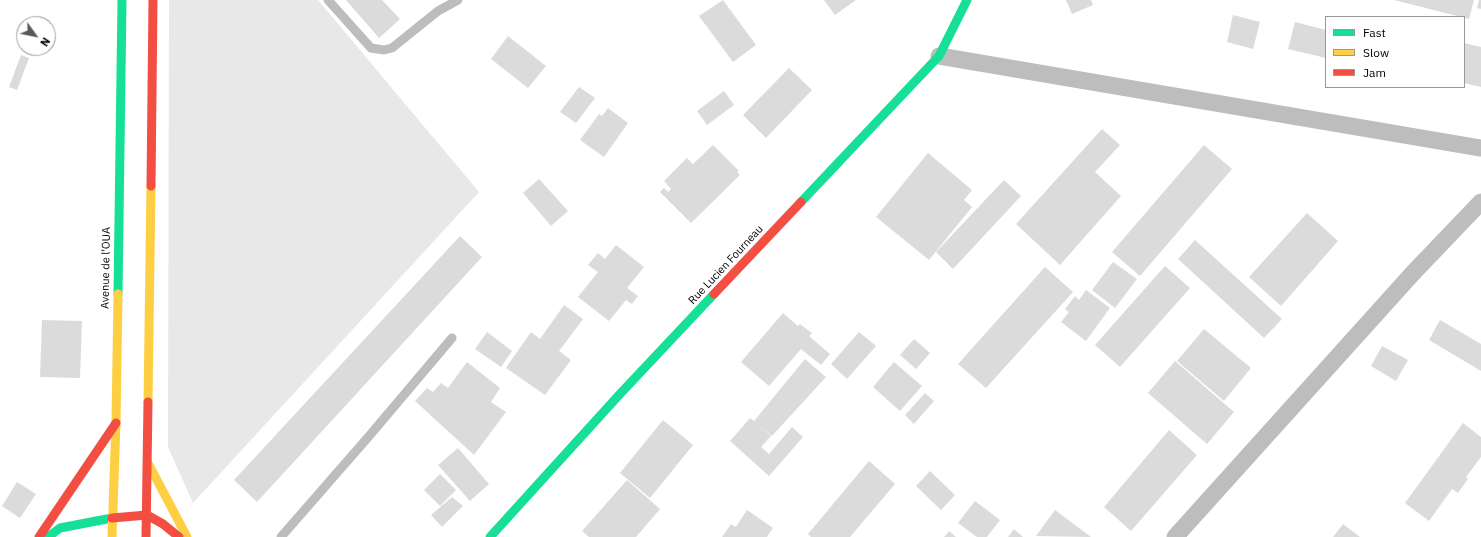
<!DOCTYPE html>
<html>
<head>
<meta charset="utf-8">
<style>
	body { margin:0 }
	#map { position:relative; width:1481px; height:537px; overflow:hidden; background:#fff; font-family:"IBM Plex Sans",sans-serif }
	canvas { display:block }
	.legend { position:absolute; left:1325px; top:16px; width:140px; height:72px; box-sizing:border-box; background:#fff; border:1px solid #999; margin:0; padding:5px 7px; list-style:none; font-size:12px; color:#000 }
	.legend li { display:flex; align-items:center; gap:8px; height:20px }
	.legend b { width:20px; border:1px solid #999 }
	.north { position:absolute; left:16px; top:16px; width:40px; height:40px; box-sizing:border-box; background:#fff; border:1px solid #999; border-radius:50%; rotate:123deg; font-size:11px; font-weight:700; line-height:16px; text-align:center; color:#000 }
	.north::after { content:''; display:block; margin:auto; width:14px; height:18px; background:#595959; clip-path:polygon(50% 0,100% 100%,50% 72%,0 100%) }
</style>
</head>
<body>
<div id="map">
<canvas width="1481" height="537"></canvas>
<ul class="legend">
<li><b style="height:5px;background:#16e098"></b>Fast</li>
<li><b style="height:5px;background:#ffcf43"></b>Slow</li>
<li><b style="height:5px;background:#f24e42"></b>Jam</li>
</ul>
<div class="north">N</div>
</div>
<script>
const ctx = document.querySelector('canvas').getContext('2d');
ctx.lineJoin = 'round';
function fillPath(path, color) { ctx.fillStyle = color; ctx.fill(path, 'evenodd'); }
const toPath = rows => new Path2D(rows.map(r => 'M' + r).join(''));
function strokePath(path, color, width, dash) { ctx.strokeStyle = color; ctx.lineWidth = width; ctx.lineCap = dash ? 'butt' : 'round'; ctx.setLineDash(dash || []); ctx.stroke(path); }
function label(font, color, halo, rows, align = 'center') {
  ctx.font = font + ' "IBM Plex Sans",sans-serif'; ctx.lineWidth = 3.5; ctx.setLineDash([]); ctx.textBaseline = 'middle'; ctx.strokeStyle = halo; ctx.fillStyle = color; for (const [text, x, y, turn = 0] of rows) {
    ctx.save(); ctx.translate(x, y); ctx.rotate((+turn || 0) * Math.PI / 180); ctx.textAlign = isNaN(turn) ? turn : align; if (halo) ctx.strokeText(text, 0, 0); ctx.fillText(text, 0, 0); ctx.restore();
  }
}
fillPath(toPath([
	[169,0,318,0,479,192,193,503,168,447]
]), '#e8e8e8');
fillPath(toPath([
	[346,0,382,0,400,19,379,38],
	[723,0,756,45,733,62,699,16],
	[824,0,856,0,835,15],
	[1066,0,1091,0,1093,5,1072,14],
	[1394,0,1474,0,1469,19],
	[1479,0,1481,0,1481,9,1477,8],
	[1233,15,1260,22,1253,49,1227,42],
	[1295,22,1326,30,1326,58,1288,49],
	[508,36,546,66,528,88,491,59],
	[1464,43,1481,47,1481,87,1464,83],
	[21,55,29,58,17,90,9,87],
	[789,68,812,90,766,138,743,115],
	[579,87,595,98,576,123,560,112],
	[724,91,734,105,707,125,697,111],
	[608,108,628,123,604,157,580,140,599,114,602,116],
	[1102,129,1120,145,1095,172,1121,196,1060,265,1016,224],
	[713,145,739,171,737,172,740,175,691,223,660,192,664,188,668,192,671,189,664,181,687,158,693,164],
	[1204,145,1232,169,1140,276,1112,252],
	[928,153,972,190,964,200,972,207,929,260,876,217],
	[539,179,568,211,551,226,523,193],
	[1004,180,1021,196,953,269,936,252],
	[1307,213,1338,241,1281,306,1249,277],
	[460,236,482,257,257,502,234,480],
	[1195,240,1282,319,1264,338,1178,259],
	[616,245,644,267,627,288,638,296,632,304,626,300,609,321,578,297,598,272,588,265,598,253,605,259],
	[1113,262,1137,279,1115,308,1092,290],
	[1165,266,1190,288,1120,367,1095,345],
	[1045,267,1073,292,986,388,958,364],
	[1086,290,1110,308,1086,341,1061,322,1069,312,1065,309,1075,296,1079,300],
	[564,305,583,319,559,351,571,360,545,395,506,368,531,332,540,339],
	[783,313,798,326,800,324,812,333,809,336,830,354,821,365,801,349,769,386,741,362],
	[42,320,82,321,80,378,40,377],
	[1440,320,1481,344,1481,371,1429,340],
	[1204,329,1251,368,1224,401,1177,361],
	[487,332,512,351,501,367,475,349],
	[859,332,876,346,847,379,831,364],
	[914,339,930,353,916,369,900,355],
	[1382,346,1408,360,1396,381,1371,366],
	[805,359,826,377,772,436,758,425,771,436,761,447,769,454,792,427,803,437,769,476,730,441,750,418,754,421],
	[1175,361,1234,412,1207,444,1148,393],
	[467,362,500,388,491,402,506,412,474,455,415,401,427,388,433,392,441,383,448,388],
	[894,362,922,386,900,411,873,387],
	[925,393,934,401,914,424,905,415],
	[663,420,693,445,650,498,620,473],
	[1463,423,1481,437,1481,457,1466,477,1468,479,1458,493,1452,489,1429,521,1405,503],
	[1169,430,1197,455,1131,531,1104,507],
	[458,448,489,484,470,501,438,465],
	[869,461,895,484,850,537,811,537,808,534],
	[930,471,955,495,941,510,916,486],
	[440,474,456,490,440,506,424,490],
	[627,480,660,509,636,537,589,537,582,531],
	[17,482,36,494,20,518,2,506],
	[452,497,463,506,442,527,431,515],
	[975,501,1000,520,987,537,977,537,958,523],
	[747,510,773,528,767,537,722,537,731,524,736,527],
	[1055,510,1091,537,1036,536],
	[1343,524,1360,537,1333,537],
	[1014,529,1023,537,1008,537],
	[949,531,956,537,944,537]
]), '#dbdbdb');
strokePath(toPath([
	[328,0,371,48,384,50,392,48,438,11,458,0],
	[281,537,370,435,452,338]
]), '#bdbdbd', 9);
strokePath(toPath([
	[939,56,1481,148],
	[1175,537,1413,273,1481,202]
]), '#bdbdbd', 17);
strokePath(toPath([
	[801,202,939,56,967,0],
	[118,294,122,0],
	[48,537,60,528,112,518],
	[490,537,619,395,714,294]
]), '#16e098', 9);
strokePath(toPath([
	[148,402,151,186],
	[148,463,187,537],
	[112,537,116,423,118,294]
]), '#ffcf43', 9);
strokePath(toPath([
	[151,186,153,0],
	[714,294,801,202],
	[112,518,147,515,163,524,179,537],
	[39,537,116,423],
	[146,537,148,402]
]), '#f24e42', 9);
label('11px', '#000', '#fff', [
	["Rue Lucien Fourneau",726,265,-47],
	["Avenue de l'OUA",106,268,-89]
]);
</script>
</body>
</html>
